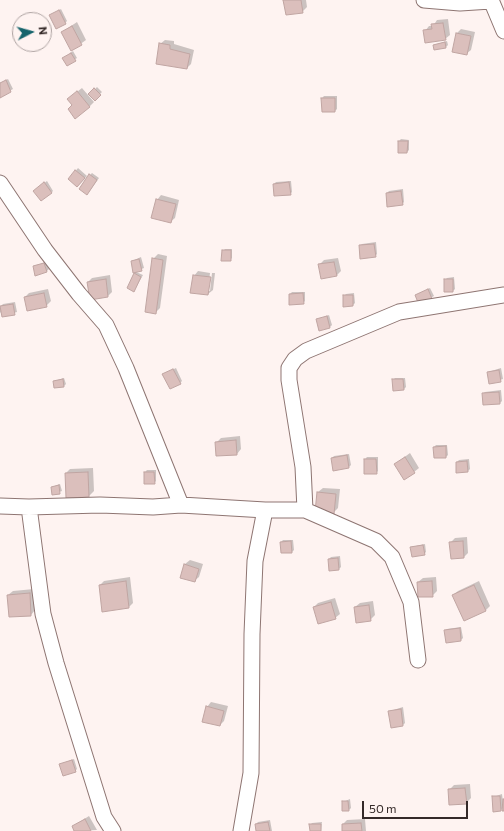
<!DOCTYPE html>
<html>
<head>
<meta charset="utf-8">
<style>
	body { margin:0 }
	#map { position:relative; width:504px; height:831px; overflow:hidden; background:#fef3f1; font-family:Commissioner,sans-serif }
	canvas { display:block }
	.north { position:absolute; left:12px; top:12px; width:40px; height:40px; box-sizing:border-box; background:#fef3f1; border:1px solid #ada2a1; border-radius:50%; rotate:84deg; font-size:11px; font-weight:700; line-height:16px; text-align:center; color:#342928 }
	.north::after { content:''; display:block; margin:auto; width:14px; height:18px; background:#16646c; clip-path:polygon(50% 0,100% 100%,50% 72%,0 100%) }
	.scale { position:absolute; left:362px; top:801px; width:106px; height:18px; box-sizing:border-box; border:2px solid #342928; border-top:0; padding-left:5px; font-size:12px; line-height:14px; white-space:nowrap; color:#342928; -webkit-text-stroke:3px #fef3f1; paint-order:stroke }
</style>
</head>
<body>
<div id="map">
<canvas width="504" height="831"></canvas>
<div class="north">N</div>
<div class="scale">50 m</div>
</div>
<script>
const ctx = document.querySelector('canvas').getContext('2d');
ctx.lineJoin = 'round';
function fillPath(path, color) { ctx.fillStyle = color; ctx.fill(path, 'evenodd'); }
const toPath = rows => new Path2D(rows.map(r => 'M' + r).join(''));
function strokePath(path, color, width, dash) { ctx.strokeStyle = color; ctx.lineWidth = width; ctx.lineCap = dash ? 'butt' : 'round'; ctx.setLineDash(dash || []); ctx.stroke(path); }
fillPath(toPath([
	[284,0,306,0,307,7,302,12],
	[61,9,67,21,65,23,51,15],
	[448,19,450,35,445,39,425,31,429,26,433,26,437,20],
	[77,22,86,40,72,50,62,32],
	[461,29,475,32,471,50,466,54,456,34],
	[165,40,174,41,174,44,194,50,191,64,187,68,160,44],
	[447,41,448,45,446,47,434,45],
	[73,51,77,58,68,64,64,58],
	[8,79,13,89,0,96,0,83],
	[97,87,102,92,95,99,90,94],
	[82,88,94,102,89,107,73,105,73,95],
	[324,96,337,96,337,109,335,111,322,98],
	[401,139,409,140,409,150,407,152,399,141],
	[78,168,87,176,77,186,69,179],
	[92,173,99,178,89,192,90,175],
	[47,181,53,191,52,192,36,189],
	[291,181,292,192,290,194,274,184,276,182],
	[403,189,404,202,402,204,388,206,387,193,389,191],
	[161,195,179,200,175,218,170,222,157,200],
	[376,242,377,254,375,256,360,246,362,244],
	[225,249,232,249,232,258,230,260,223,251],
	[158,254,167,256,160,308,155,313,153,259],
	[141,257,144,268,134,272,132,261],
	[338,258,341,271,336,276,319,265,324,260],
	[46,262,49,269,47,271,34,266],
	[198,271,210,273,208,291,210,291,212,273,215,273,213,290,208,294,194,276],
	[136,272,143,275,134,291,134,274],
	[110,275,112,292,108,296,90,299,88,282,92,278],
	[454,277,455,289,453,291,445,280,447,278],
	[430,288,434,296,420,304,416,295],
	[48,289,51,301,46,306,25,297,29,293],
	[292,292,305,292,305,301,303,303,290,294],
	[354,293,355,303,353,305,344,296,346,294],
	[15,302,17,312,3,316,2,311,0,313,0,307,3,304],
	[329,315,332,325,330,327,317,320],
	[176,368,182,381,180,383,166,373],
	[501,368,503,379,490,383,488,372],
	[64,378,66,384,64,386,54,381],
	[395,378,405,378,406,387,404,389,393,380],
	[501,390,502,401,500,403,483,394,485,392],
	[240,436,241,449,237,454,216,443,221,438],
	[436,445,447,445,448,455,446,457,434,447],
	[410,453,419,468,414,472,395,464],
	[349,454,351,465,349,467,332,458,334,456],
	[367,457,378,457,378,471,376,473,365,459],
	[469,459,470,469,468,471,457,462,459,460],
	[93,468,94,491,89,496,67,497,66,473,70,469],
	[147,470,156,470,156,481,154,483,145,472],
	[60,484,62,491,53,494,52,487],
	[323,488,340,489,338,508,333,513,316,511,318,492],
	[467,537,468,553,464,557,452,558,450,543,455,538],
	[283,540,293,540,294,550,292,552,281,542],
	[425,544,426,552,424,554,411,547],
	[340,556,341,567,339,569,329,559,331,557],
	[190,560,203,564,199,577,194,581,181,577,185,564],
	[130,577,133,603,129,607,100,585,104,581],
	[436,577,437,591,432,596,418,582,423,578],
	[479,581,490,606,486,610,453,595,458,591],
	[34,589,35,610,31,615,9,616,8,595,13,591],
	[335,598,340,614,335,618,314,607,318,603],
	[373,601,375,615,370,620,355,607,360,603],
	[461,627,463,638,461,640,445,631,447,629],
	[211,702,228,706,224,721,220,725,207,707],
	[403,707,405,723,403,725,390,711],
	[74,759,77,769,75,771,60,764],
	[470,784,471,798,466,803,449,790,454,785],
	[502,794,504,810,503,808,501,810,493,797],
	[350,799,351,808,349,810,343,802],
	[89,816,97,830,75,831,73,826],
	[365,819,366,831,343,831,343,824,347,820],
	[270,820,272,831,257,831,256,824,258,822],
	[322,822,321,831,311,831,310,825,312,823]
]), '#0003');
const building = toPath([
	[283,0,301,0,303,13,286,15,283,0],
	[59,10,66,24,56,29,49,15,59,10],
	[443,23,446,40,425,43,423,30,432,29,431,24,443,23],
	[72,26,82,45,71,51,61,32,72,26],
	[456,33,471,36,467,55,452,52,456,33],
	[445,42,446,48,434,50,433,45,445,42],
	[159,43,170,45,170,49,190,54,187,69,156,64,159,43],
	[71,53,76,61,67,66,62,58,71,53],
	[6,80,11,92,0,98,0,83,6,80],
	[94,88,101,95,95,101,88,94,94,88],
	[77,91,90,107,75,119,68,109,72,105,67,99,77,91],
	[321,98,335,98,335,112,322,112,321,98],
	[398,141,408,141,407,153,398,153,398,141],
	[75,170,85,178,77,187,68,179,75,170],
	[89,174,97,180,87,195,79,189,89,174],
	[44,182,52,193,41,201,33,191,44,182],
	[289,182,291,195,274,196,273,184,289,182],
	[401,191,403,205,387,207,386,193,401,191],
	[156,199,176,204,171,223,151,218,156,199],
	[374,244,376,257,360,259,359,245,374,244],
	[222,250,231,250,231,261,221,261,222,250],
	[152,258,163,260,156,314,145,312,152,258],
	[139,259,142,271,133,273,131,261,139,259],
	[334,262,337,276,321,279,318,264,334,262],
	[44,263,47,272,35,276,33,266,44,263],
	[134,273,141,277,134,292,127,288,134,273],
	[193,275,211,277,208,295,190,293,193,275],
	[106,279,108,297,90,300,87,282,106,279],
	[444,279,453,279,453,292,444,292,444,279],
	[428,289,432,299,419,305,415,295,428,289],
	[44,293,47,307,27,311,24,297,44,293],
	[303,293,304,304,289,305,289,294,303,293],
	[343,295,353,295,353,306,343,307,343,295],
	[13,304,15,315,2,317,0,306,13,304],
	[327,316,330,328,319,331,316,319,327,316],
	[173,369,181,384,170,389,162,374,173,369],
	[499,370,501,382,489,384,487,372,499,370],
	[63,379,64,387,54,388,53,381,63,379],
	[392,379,403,379,404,390,393,391,392,379],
	[499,392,500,404,483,405,482,393,499,392],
	[236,440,237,455,216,456,215,442,236,440],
	[446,446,446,458,434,458,433,447,446,446],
	[347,455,349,468,333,471,331,458,347,455],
	[405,457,415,473,404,480,394,464,405,457],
	[364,459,376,459,377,474,364,474,364,459],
	[467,461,468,472,456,473,456,462,467,461],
	[88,472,89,497,66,498,65,473,88,472],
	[144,472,154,472,155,484,144,484,144,472],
	[59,485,60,494,52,495,51,487,59,485],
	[317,492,336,494,334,514,315,512,317,492],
	[291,541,292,553,281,553,280,542,291,541],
	[463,541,464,558,451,559,449,542,463,541],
	[423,545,425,555,412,557,410,547,423,545],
	[338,558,339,570,329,571,328,559,338,558],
	[184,564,199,569,195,582,180,578,184,564],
	[126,581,129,608,102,612,99,585,126,581],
	[432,581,433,597,418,597,417,582,432,581],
	[474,585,486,611,464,621,452,595,474,585],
	[30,593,31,616,9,617,7,595,30,593],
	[331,602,336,619,318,624,313,607,331,602],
	[369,605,371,621,356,623,354,607,369,605],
	[460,628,461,641,446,643,444,630,460,628],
	[206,706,224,711,220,726,202,722,206,706],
	[401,709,403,726,391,728,388,711,401,709],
	[72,760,76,772,63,776,59,764,72,760],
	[465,788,467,804,449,805,448,789,465,788],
	[492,796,500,796,501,811,493,812,492,796],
	[503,799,504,799,504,811,502,811,503,799],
	[342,801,348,801,349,811,342,811,342,801],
	[85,819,91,831,74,831,72,826,85,819],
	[268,822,270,831,256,831,255,824,268,822],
	[361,823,362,831,342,831,342,824,361,823],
	[309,824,321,824,321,831,310,831,309,824]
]);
fillPath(building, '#dbbfbc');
strokePath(building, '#c0a5a2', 1);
const minor = toPath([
	[424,0,460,3,491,1],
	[491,0,504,31],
	[0,183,45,250,79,294,106,325,126,368,181,505],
	[0,506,29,507,100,505,153,507,181,505,265,510,305,510,376,541,392,557,411,602,418,660],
	[29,507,43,614,56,663,104,817,113,831],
	[305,510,303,467,289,380,289,368,295,359,306,351,399,312,504,295],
	[241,831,251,773,252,634,255,561,265,510]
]);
strokePath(minor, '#8e7572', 17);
strokePath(minor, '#fff', 15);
</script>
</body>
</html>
